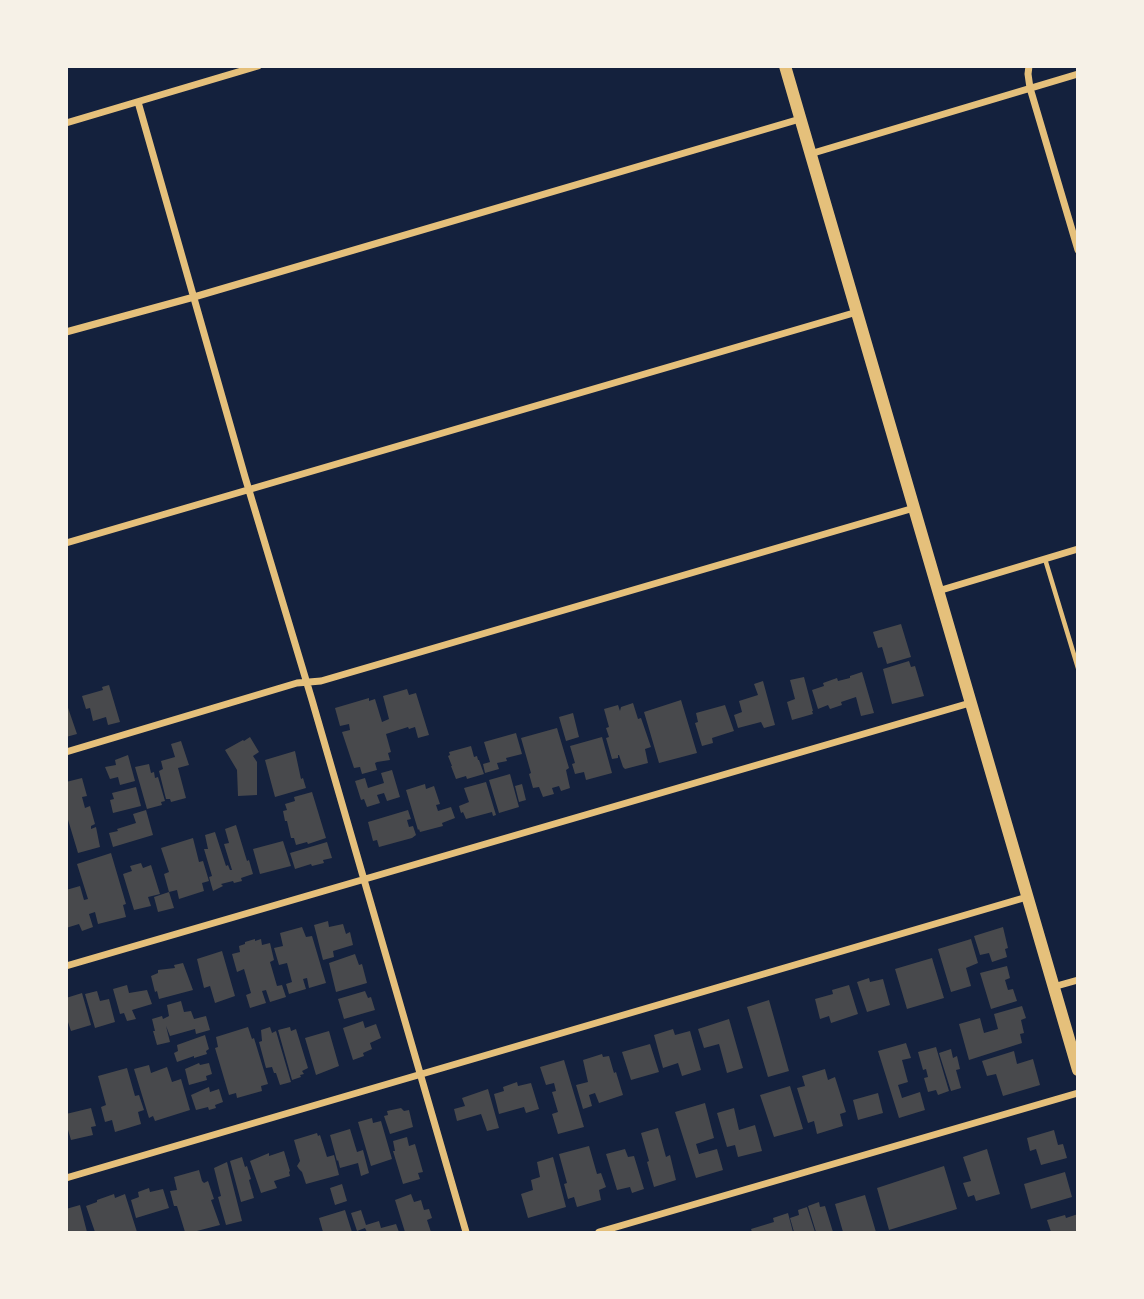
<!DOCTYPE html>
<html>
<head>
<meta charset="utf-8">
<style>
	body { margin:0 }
	#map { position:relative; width:1144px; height:1299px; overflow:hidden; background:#14213d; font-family:"Fira Sans Condensed",sans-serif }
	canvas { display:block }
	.frame { position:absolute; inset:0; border:68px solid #f6f1e7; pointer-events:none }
</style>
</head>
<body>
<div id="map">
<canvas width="1144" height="1299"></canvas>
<div class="frame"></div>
</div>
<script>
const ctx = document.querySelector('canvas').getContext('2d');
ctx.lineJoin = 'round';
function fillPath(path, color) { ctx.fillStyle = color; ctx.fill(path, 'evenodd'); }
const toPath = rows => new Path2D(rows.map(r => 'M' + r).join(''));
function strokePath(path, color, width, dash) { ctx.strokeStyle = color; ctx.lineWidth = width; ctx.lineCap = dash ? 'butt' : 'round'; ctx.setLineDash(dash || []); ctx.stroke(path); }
fillPath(toPath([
	[901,624,911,657,887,664,882,647,878,648,873,632],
	[909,661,911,667,915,666,924,696,892,704,883,669],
	[862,672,874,713,861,716,856,697,841,702,842,705,830,709,828,705,818,709,812,690,824,686,823,683,837,678,838,681,850,678,850,676],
	[804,677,813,711,812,711,813,714,792,720,787,702,795,699,790,680],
	[763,681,775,725,764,728,761,722,738,728,734,715,742,712,739,701,758,695,754,684],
	[109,685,120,722,108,725,106,717,93,721,90,708,86,709,82,696,103,690,102,687],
	[407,689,409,695,416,693,429,735,418,738,415,727,409,729,408,727,386,734,391,752,388,753,390,760,377,762,375,763,377,770,362,774,360,767,354,768,342,732,350,730,349,724,340,726,335,708,369,698,369,701,375,699,382,722,389,719,383,696],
	[681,700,697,753,659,763,644,712],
	[66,702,77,734,66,737],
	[633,703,638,719,641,718,651,747,645,749,648,763,625,769,623,767,619,755,618,755,618,758,612,759,606,738,609,737,606,728,609,727,604,709,618,705,620,711,621,707],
	[725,705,734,731,712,738,713,743,702,746,695,723,698,722,696,713],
	[573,713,579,737,566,741,559,717],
	[557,728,569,768,566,770,570,788,561,791,559,786,552,788,554,794,543,797,539,787,533,788,529,774,531,773,521,738],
	[516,733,522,754,506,758,507,761,497,763,499,769,485,773,483,764,490,762,484,742],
	[250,737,259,752,253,756,257,762,257,795,238,796,237,770,225,750,243,740,244,741],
	[602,737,612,773,586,780,584,772,575,774,572,764,575,763,570,746],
	[181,741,189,765,178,768,186,798,171,802,170,799,166,799,159,771,163,769,161,761,175,757,171,744],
	[471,746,474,757,477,756,478,760,479,760,484,774,467,779,466,776,456,779,451,766,452,766,448,756,450,755,449,752],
	[295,751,301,779,303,778,306,788,275,797,265,760],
	[128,755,135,781,120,785,118,777,110,779,105,767,116,765,115,760],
	[149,764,151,773,154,772,155,778,158,777,165,801,161,802,162,805,147,809,135,767],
	[392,770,400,797,387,801,384,793,377,795,380,803,367,807,364,799,361,800,355,781,365,778,368,788,384,783,381,773],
	[510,774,519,807,499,813,489,780],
	[82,778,87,796,82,797,85,808,90,806,95,824,91,826,91,829,96,827,100,847,78,853,66,813,66,782],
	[486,782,496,815,493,816,492,812,466,819,463,812,461,813,459,806,469,802,464,788],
	[425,784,426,789,434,786,440,804,436,805,438,811,451,807,455,818,442,823,443,826,420,832,419,829,418,830,406,790],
	[522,784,526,800,519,802,515,786],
	[136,787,141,806,113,813,110,800,114,799,112,793],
	[312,792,326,838,308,844,307,842,296,845,294,838,291,838,287,821,285,821,283,811,287,810,285,804,295,801,294,797],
	[146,810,153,835,113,847,109,833,118,831,117,829,136,823,133,814],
	[408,810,411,819,407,820,409,827,413,826,416,835,412,838,379,847,377,840,373,841,368,822],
	[236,825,247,861,249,860,253,874,241,878,242,881,234,883,233,881,221,884,223,886,213,891,209,877,212,876,204,849,208,849,205,835,215,832,226,866,228,865,230,870,232,870,224,844,229,843,225,829],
	[193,838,199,862,203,861,209,881,202,883,204,891,179,899,177,890,169,892,164,874,169,872,161,848],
	[283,841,291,866,260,874,253,849],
	[327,842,332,858,323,860,324,863,312,866,311,864,295,869,290,853],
	[111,853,126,904,123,905,126,917,98,924,95,912,89,914,93,927,82,931,79,924,66,928,66,890,80,886,84,900,88,899,77,864],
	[141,863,143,868,151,865,160,894,148,897,151,906,134,910,123,874,132,871,130,866],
	[169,892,174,908,158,912,154,897],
	[328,921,329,927,343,924,346,934,350,932,353,945,333,951,334,957,323,960,314,925],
	[302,927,306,937,312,936,326,983,309,988,307,978,303,979,306,989,289,994,286,984,292,982,287,963,279,965,274,948,283,946,280,933],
	[1003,927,1008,948,1005,949,1007,957,992,962,989,953,980,955,974,936],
	[255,939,255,941,261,939,262,945,270,943,274,960,270,962,277,986,282,985,286,997,270,1002,266,990,262,991,266,1003,250,1008,246,995,251,993,244,969,237,972,232,954,240,952,239,946,245,944,245,942],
	[971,939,978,963,966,968,971,986,951,992,938,949],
	[222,951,235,996,215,1003,210,986,204,988,197,959],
	[355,954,359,965,362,964,367,983,336,992,329,963],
	[932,958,944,998,907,1009,895,969],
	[183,963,193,990,159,999,157,991,155,992,151,976,158,973,158,970,175,968,174,965],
	[1007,966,1010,978,1005,980,1008,990,1013,989,1017,1001,991,1009,980,973],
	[869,978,870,982,883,979,890,1005,867,1012,857,982],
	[127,985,129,993,147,990,152,1004,132,1010,136,1019,127,1021,124,1013,120,1014,113,989],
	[849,985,858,1014,831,1023,829,1016,820,1019,815,999,833,994,832,990],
	[97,991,100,1001,109,999,115,1022,95,1028,85,994],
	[365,991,368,998,371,997,375,1010,344,1019,338,999],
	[82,993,91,1025,71,1031,66,1016,66,998],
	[769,1000,789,1071,768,1077,747,1007],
	[181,1001,184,1012,191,1011,194,1019,206,1016,210,1030,196,1034,195,1029,170,1036,166,1026,170,1042,157,1045,153,1031,155,1031,152,1019,162,1016,163,1019,169,1016,167,1005],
	[1022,1006,1026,1018,1021,1020,1024,1033,1020,1034,1022,1043,969,1060,959,1024,980,1018,984,1033,998,1029,994,1014],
	[729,1019,743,1068,727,1073,719,1044,704,1048,698,1029],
	[363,1021,365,1028,376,1024,381,1038,370,1043,372,1049,363,1053,364,1056,353,1060,343,1028],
	[248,1027,252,1039,254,1038,268,1084,261,1086,262,1091,237,1098,236,1093,229,1095,215,1048,218,1047,216,1037],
	[270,1027,272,1033,276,1031,291,1082,280,1085,276,1073,274,1073,272,1067,266,1068,259,1042,262,1041,261,1030],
	[290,1027,291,1031,296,1029,308,1068,302,1071,304,1074,300,1075,301,1077,292,1080,278,1030],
	[673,1029,675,1035,690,1031,701,1070,682,1076,678,1063,663,1068,654,1035],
	[329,1031,339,1066,316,1075,305,1038],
	[205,1035,209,1049,206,1051,207,1054,194,1058,194,1056,177,1062,174,1053,178,1051,177,1045],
	[906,1043,911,1058,902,1060,908,1082,898,1085,902,1098,920,1092,925,1110,899,1118,878,1051],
	[650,1044,659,1072,631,1080,622,1052],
	[936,1047,949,1091,938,1095,936,1090,928,1092,924,1078,928,1077,926,1069,923,1070,918,1052],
	[951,1049,953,1058,957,1056,960,1069,956,1070,961,1088,951,1091,939,1053],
	[1014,1051,1017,1064,1033,1059,1040,1085,1003,1096,996,1074,987,1076,982,1061],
	[602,1054,603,1057,609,1056,614,1073,616,1072,623,1095,599,1103,595,1093,589,1095,592,1106,583,1109,576,1085,588,1082,583,1060],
	[564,1060,584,1127,558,1134,552,1114,558,1112,552,1092,556,1091,554,1083,546,1085,540,1067],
	[199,1063,200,1065,209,1063,212,1074,206,1076,207,1080,189,1085,185,1069],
	[149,1065,151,1073,167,1067,172,1082,181,1079,190,1110,155,1121,153,1116,149,1118,134,1069],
	[127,1068,135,1096,139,1095,144,1110,138,1112,141,1124,115,1132,112,1120,105,1122,101,1107,106,1105,98,1076],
	[825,1069,828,1080,835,1077,846,1112,840,1114,843,1126,817,1134,814,1121,808,1123,797,1088,805,1086,802,1076],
	[517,1082,518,1086,531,1083,539,1109,526,1113,524,1107,499,1114,494,1094,504,1091,503,1087],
	[790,1086,803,1129,774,1137,760,1095],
	[209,1087,210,1092,219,1089,223,1102,215,1105,216,1108,209,1110,208,1107,196,1110,191,1095],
	[488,1089,499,1128,487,1131,481,1114,457,1121,454,1109,465,1106,462,1098],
	[878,1093,883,1113,858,1120,853,1100],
	[705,1103,714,1138,696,1144,699,1154,717,1149,723,1170,696,1178,675,1112],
	[91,1108,96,1126,91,1127,93,1135,71,1140,66,1123,66,1114],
	[401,1108,404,1111,409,1110,413,1127,390,1134,384,1116,388,1115,387,1111],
	[734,1108,739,1130,755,1125,762,1151,738,1157,735,1145,727,1147,717,1113],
	[372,1118,373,1123,381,1121,392,1159,371,1166,358,1122],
	[658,1128,666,1157,670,1155,676,1180,654,1187,647,1162,649,1161,641,1133],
	[350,1129,357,1152,363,1150,369,1173,361,1176,358,1163,340,1168,338,1160,337,1161,330,1135],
	[1054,1130,1058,1145,1063,1144,1067,1158,1041,1165,1036,1149,1030,1151,1027,1138],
	[317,1133,318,1136,320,1135,327,1157,334,1155,339,1175,306,1184,302,1172,299,1169,297,1166,300,1161,294,1140],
	[407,1137,409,1146,415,1144,423,1172,418,1173,420,1179,403,1184,393,1151,395,1151,393,1141],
	[589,1146,597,1174,601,1173,606,1187,599,1190,601,1200,577,1207,574,1197,568,1199,564,1184,567,1183,559,1154],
	[625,1149,628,1157,634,1156,644,1189,632,1193,630,1187,617,1190,606,1154],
	[987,1149,1000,1194,976,1201,974,1195,968,1197,963,1183,971,1181,963,1157],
	[284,1151,290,1171,289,1172,290,1176,274,1181,277,1188,261,1193,250,1161,269,1153,269,1156],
	[242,1157,245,1167,247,1166,251,1179,249,1180,254,1198,241,1202,230,1161],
	[553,1157,566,1207,528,1218,521,1194,533,1190,531,1180,540,1177,537,1162],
	[227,1162,242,1221,226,1225,218,1197,221,1196,214,1168],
	[944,1166,957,1209,889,1230,877,1188],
	[199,1170,202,1181,204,1183,208,1181,214,1199,211,1200,220,1225,193,1232,185,1232,177,1206,174,1206,170,1191,177,1190,174,1177],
	[1065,1172,1072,1197,1031,1209,1024,1184],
	[342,1184,347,1201,335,1205,330,1188],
	[149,1188,150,1192,163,1189,169,1208,136,1218,131,1200,139,1197,138,1192],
	[114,1194,115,1198,125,1194,137,1232,95,1232,86,1206,97,1202,97,1200],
	[411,1194,414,1202,421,1200,424,1210,429,1209,432,1218,427,1220,431,1232,405,1232,395,1200],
	[865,1195,876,1232,843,1232,835,1204],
	[819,1202,820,1207,825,1206,833,1232,816,1232,808,1206],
	[80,1205,87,1232,66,1232,66,1209],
	[807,1207,815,1232,794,1232,790,1218,799,1215,798,1210],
	[345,1210,352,1232,323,1232,319,1218],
	[361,1210,366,1225,379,1221,381,1228,396,1224,399,1232,367,1232,365,1228,357,1231,351,1213],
	[788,1213,793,1232,752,1232,751,1229,774,1222,773,1218],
	[1078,1214,1078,1232,1051,1232,1047,1220,1065,1215,1066,1218]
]), '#48494c');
strokePath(toPath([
	[1045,559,1078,668]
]), '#e5c07b', 4.5);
strokePath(toPath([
	[1029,66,1028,74,1030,88,1078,250],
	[138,102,245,477,312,700,466,1232],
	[66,123,258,66],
	[810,154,1078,74],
	[66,332,194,297,800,119],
	[66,543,857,312],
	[938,591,1078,549],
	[66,752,297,683,321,681,914,508],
	[66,966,970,703],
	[1053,987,1078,980],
	[66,1178,1027,897],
	[599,1232,1078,1093]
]), '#e5c07b', 7);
strokePath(toPath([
	[785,66,1078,1070]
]), '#e5c07b', 12);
</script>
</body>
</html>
